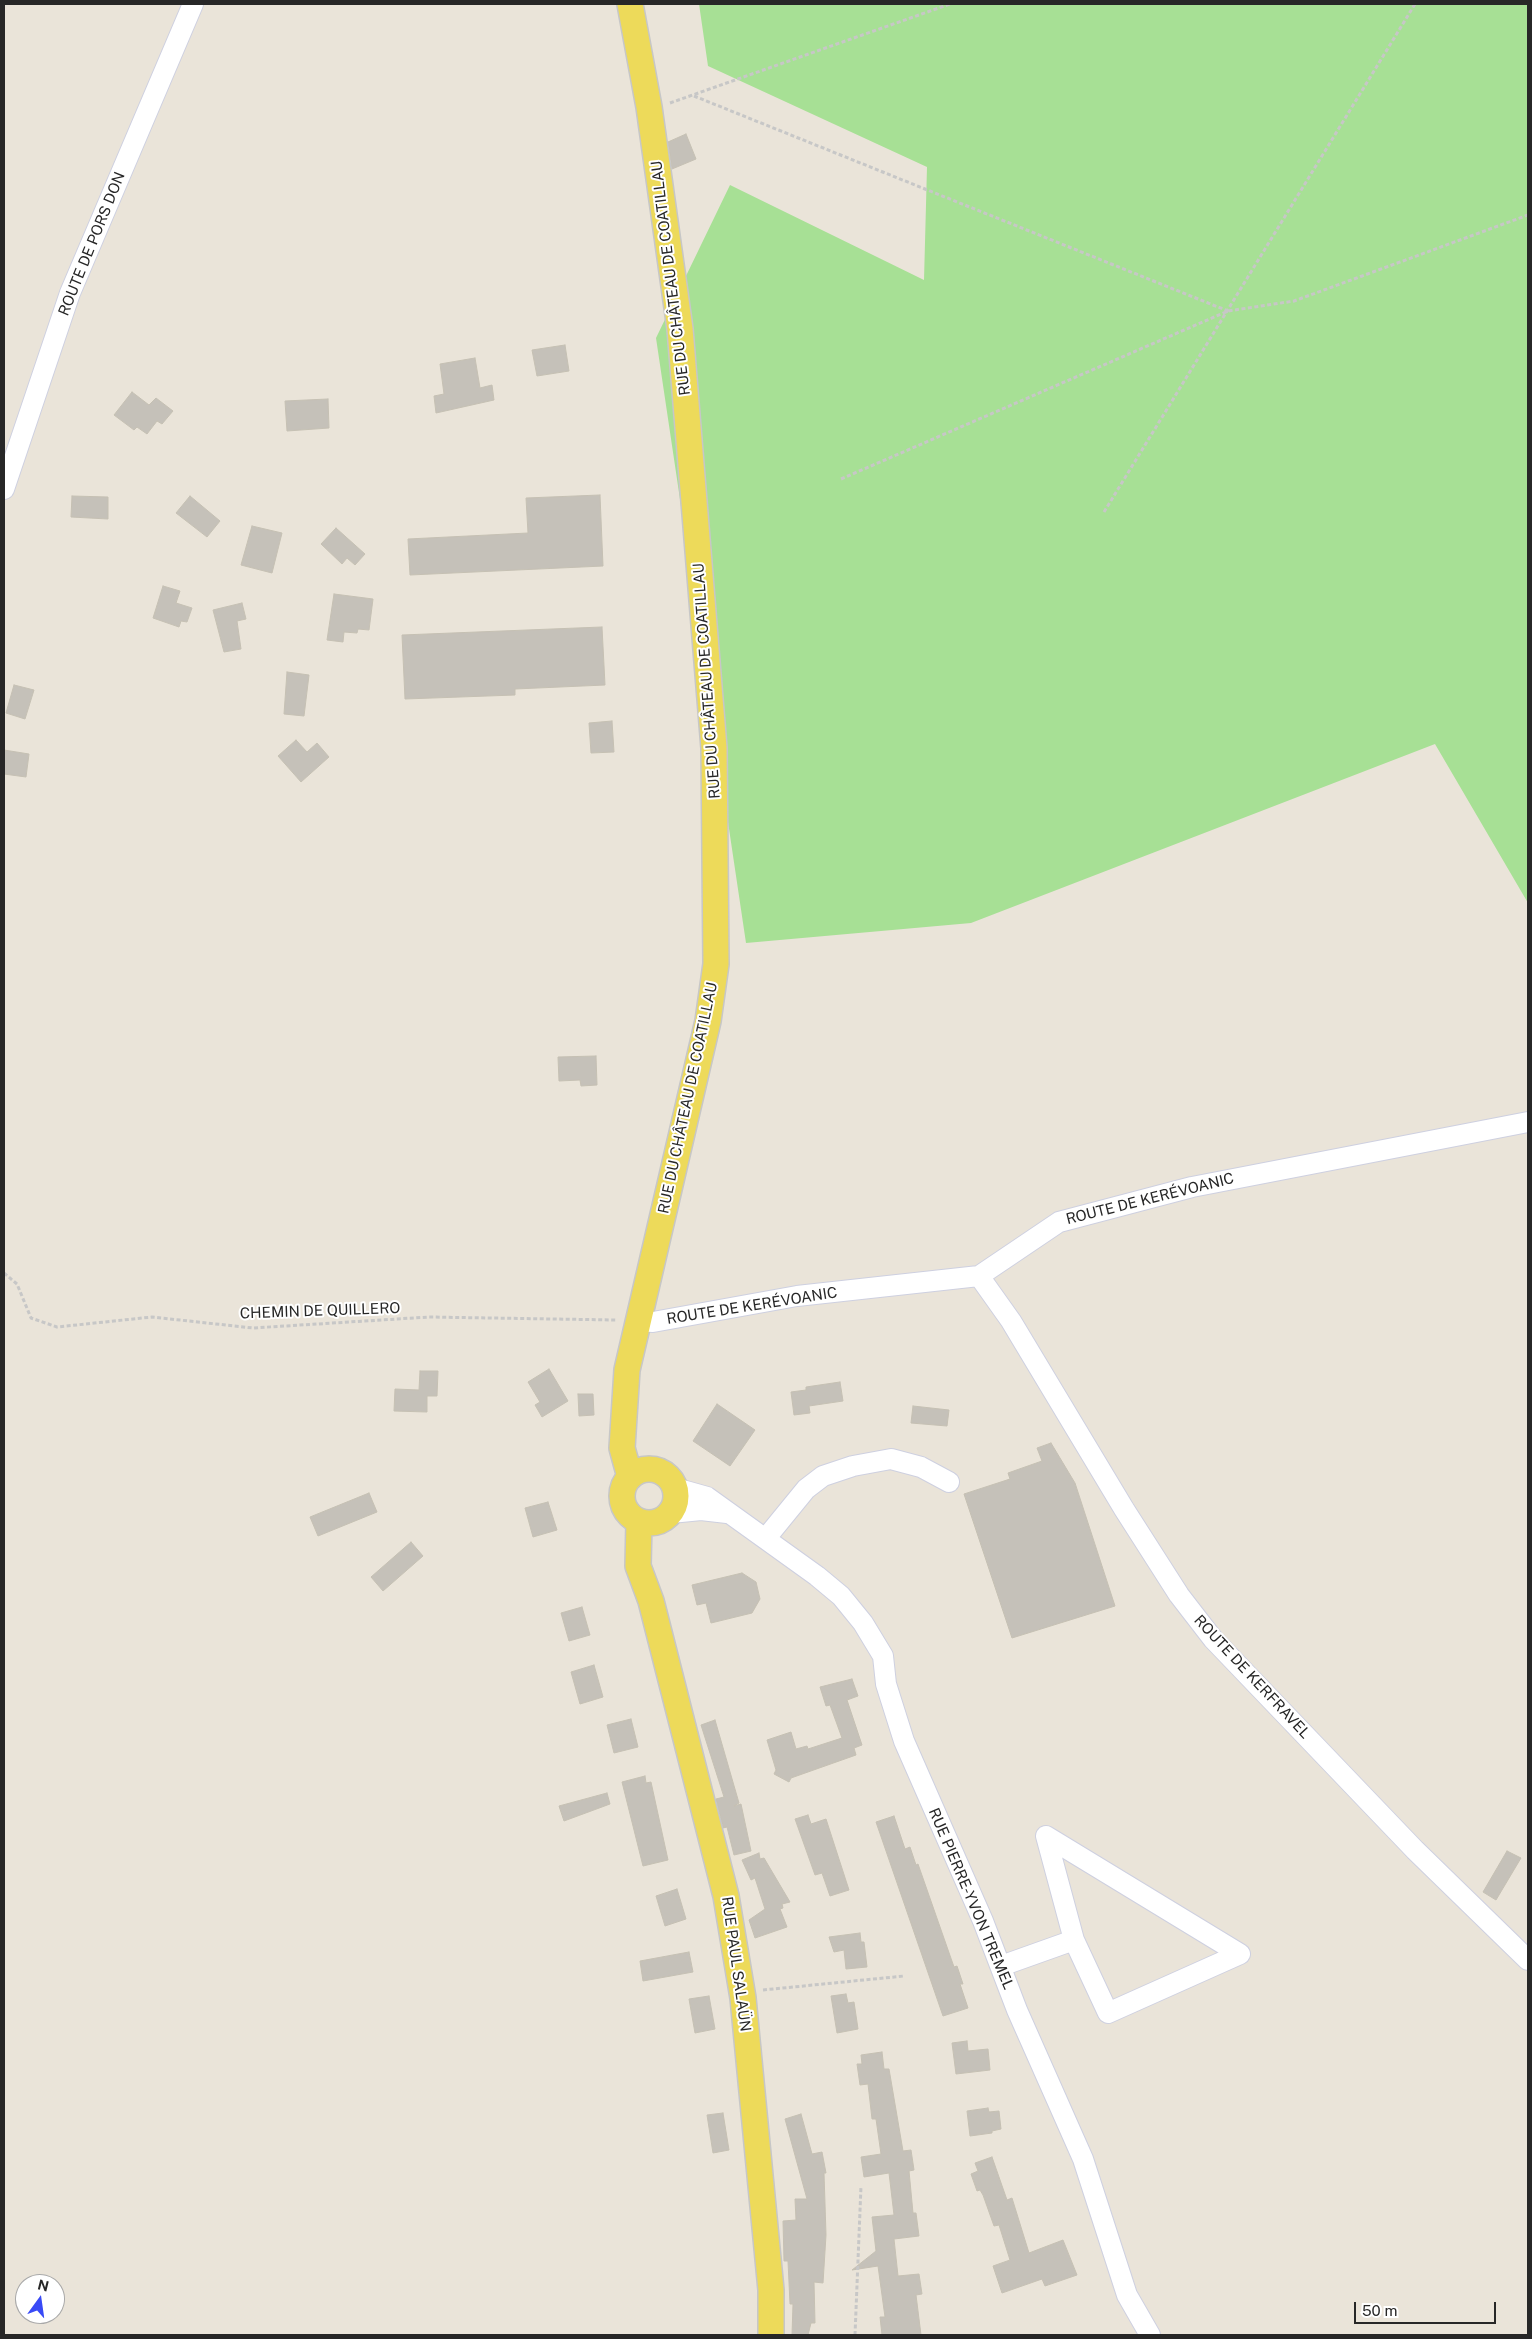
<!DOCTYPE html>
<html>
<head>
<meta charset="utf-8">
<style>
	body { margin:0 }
	#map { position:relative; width:1532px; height:2339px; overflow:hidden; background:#eae4d9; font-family:"Public Sans",sans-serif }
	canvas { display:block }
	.frame { position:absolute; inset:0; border:5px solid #272727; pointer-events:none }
	.north { position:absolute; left:15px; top:2274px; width:50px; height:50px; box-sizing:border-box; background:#fff; border:1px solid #a9a9a9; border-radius:50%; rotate:14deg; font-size:14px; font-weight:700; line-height:20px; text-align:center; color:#272727 }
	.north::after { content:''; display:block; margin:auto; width:18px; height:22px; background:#394af6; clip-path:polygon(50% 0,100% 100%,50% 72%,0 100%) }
	.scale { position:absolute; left:1354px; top:2302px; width:142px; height:22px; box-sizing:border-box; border:2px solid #272727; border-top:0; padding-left:6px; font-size:15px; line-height:18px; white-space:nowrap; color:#272727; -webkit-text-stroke:4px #fff; paint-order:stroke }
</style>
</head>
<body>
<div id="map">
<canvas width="1532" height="2339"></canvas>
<div class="frame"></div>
<div class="north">N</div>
<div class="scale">50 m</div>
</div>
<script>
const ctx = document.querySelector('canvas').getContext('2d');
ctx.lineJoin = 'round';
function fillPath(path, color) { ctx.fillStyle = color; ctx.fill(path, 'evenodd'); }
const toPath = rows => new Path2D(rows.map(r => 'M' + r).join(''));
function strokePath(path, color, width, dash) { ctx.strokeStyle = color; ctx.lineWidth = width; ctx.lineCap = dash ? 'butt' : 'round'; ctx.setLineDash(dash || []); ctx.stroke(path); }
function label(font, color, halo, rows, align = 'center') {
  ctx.font = font + ' "Public Sans",sans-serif'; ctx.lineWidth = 4; ctx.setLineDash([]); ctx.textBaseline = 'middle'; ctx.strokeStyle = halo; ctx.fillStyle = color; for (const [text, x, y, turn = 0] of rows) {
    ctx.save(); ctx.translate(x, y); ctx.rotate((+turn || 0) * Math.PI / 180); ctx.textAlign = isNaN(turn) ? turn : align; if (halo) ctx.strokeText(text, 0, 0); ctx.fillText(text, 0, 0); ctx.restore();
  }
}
fillPath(toPath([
	[699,4,1528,4,1528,903,1435,744,971,923,746,943,656,338,730,185,924,280,927,167,708,66]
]), '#a7e095');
const building = toPath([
	[686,134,696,159,672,169,668,142,686,134],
	[565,345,569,371,537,376,532,350,565,345],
	[475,358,480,388,492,385,494,400,436,413,434,396,444,394,440,364,475,358],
	[132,392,149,405,156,398,173,411,162,424,157,421,147,434,137,427,134,430,114,415,132,392],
	[328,399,329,428,287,431,285,401,328,399],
	[600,495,603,566,410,575,408,539,528,533,526,498,600,495],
	[72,496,108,497,108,519,71,517,72,496],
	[190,496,220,521,207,537,176,513,190,496],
	[252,526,282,533,272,573,241,565,252,526],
	[336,528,365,554,355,565,347,558,342,564,321,544,336,528],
	[163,586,180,591,176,603,192,608,187,622,181,621,179,627,153,618,163,586],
	[334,594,373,599,369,630,358,629,357,633,344,632,343,642,327,640,334,594],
	[242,603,246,619,237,621,241,649,224,652,213,610,242,603],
	[602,627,605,685,515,689,515,695,405,699,402,635,602,627],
	[287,672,309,675,304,716,284,714,287,672],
	[14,685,34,690,25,719,6,713,14,685],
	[612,721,614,752,591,753,589,723,612,721],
	[296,740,307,752,317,743,329,757,301,782,278,756,296,740],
	[4,750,29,754,26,777,4,774,4,750],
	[596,1056,597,1085,581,1086,580,1080,559,1081,558,1057,596,1056],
	[549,1369,568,1401,542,1417,535,1405,540,1402,528,1382,549,1369],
	[420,1371,438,1371,437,1396,427,1396,427,1412,394,1411,395,1389,419,1390,420,1371],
	[840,1382,843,1401,809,1406,810,1413,794,1415,791,1392,806,1390,806,1387,840,1382],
	[578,1394,593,1394,594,1415,579,1416,578,1394],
	[717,1404,755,1430,730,1466,693,1441,717,1404],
	[913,1406,949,1410,947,1426,911,1423,913,1406],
	[1051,1443,1075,1483,1115,1606,1012,1638,964,1494,1010,1479,1008,1473,1042,1461,1037,1448,1051,1443],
	[369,1493,377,1512,318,1536,310,1517,369,1493],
	[548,1502,557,1530,533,1537,525,1508,548,1502],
	[411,1542,423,1556,383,1591,371,1577,411,1542],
	[742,1573,756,1582,760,1599,752,1613,711,1623,706,1603,697,1605,692,1585,742,1573],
	[582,1607,590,1635,569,1641,561,1613,582,1607],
	[594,1665,603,1697,580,1704,571,1672,594,1665],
	[852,1679,858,1696,847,1700,862,1745,854,1748,856,1755,791,1778,789,1782,774,1774,776,1770,767,1740,791,1732,796,1749,807,1746,808,1749,842,1738,830,1705,826,1706,820,1687,852,1679],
	[631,1719,638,1747,614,1753,607,1725,631,1719],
	[715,1720,739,1803,734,1806,741,1804,751,1851,734,1855,727,1827,723,1828,716,1799,724,1797,701,1725,715,1720],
	[645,1776,646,1783,651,1782,668,1860,643,1866,622,1782,645,1776],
	[607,1793,610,1804,564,1821,559,1806,607,1793],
	[808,1815,811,1824,826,1819,849,1890,830,1896,822,1873,815,1875,795,1819,808,1815],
	[894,1816,905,1849,910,1847,916,1865,918,1864,954,1967,957,1966,963,1984,960,1984,968,2008,943,2016,876,1822,894,1816],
	[1507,1851,1521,1858,1496,1900,1483,1892,1507,1851],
	[759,1853,760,1859,764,1858,790,1902,782,1904,783,1908,780,1909,787,1927,755,1938,749,1920,765,1909,755,1878,751,1880,742,1860,759,1853],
	[677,1889,686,1919,665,1926,656,1896,677,1889],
	[860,1933,861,1942,864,1942,867,1967,846,1969,844,1950,834,1952,829,1937,860,1933],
	[689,1952,693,1972,643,1981,640,1961,689,1952],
	[846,1994,848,2003,854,2002,858,2029,837,2033,831,1996,846,1994],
	[709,1996,715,2029,695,2033,689,1999,709,1996],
	[967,2041,968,2051,988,2049,990,2070,956,2074,952,2043,967,2041],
	[882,2052,884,2069,889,2069,903,2151,911,2150,914,2170,909,2171,913,2213,916,2213,919,2236,894,2239,898,2276,919,2274,922,2294,916,2295,921,2335,882,2335,880,2317,885,2317,878,2266,852,2270,876,2251,872,2217,894,2215,889,2173,864,2177,861,2157,881,2154,876,2119,872,2119,868,2084,860,2085,857,2064,862,2064,861,2055,882,2052],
	[988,2108,989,2112,999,2111,1001,2129,992,2131,992,2133,970,2136,967,2111,988,2108],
	[723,2113,729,2150,713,2153,707,2115,723,2113],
	[801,2114,812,2154,822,2152,826,2173,824,2173,826,2235,823,2283,814,2282,815,2323,811,2323,808,2335,792,2335,793,2304,790,2304,788,2261,784,2261,783,2221,796,2220,795,2199,807,2199,785,2119,801,2114],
	[992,2157,1007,2200,1012,2198,1029,2253,1063,2240,1077,2275,1045,2286,1042,2279,1002,2293,993,2266,1010,2260,999,2225,994,2226,983,2195,980,2190,977,2191,971,2174,978,2171,975,2163,992,2157]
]);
fillPath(building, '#c5c1b9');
strokePath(building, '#c5c0b3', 1);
const minor = toPath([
	[4,489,70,293,193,4],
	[979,1276,1011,1321,1124,1509,1179,1595,1213,1639,1415,1850,1528,1960],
	[637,1321,653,1322,797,1296,979,1276,1059,1222,1192,1187,1528,1122],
	[675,1488,707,1497,817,1576,841,1596,863,1623,883,1656,886,1684,904,1741,983,1921,1017,2010,1083,2159,1127,2295,1150,2335],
	[671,1513,701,1510,727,1513],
	[766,1538,806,1489,823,1476,853,1466,891,1459,921,1467,949,1482],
	[1001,1966,1074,1940,1108,2013,1240,1954,1046,1836,1074,1940]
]);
const major = toPath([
	'622 1496a27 27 0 1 1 54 0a27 27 0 1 1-54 0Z',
	[630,1477,622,1448,627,1370,708,1021,716,964,714,748,680,329,649,107,630,4],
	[639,1522,638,1566,651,1601,726,1896,743,1998,771,2290,771,2335]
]);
strokePath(minor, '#ced0e0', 22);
strokePath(major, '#c7c7c7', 28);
strokePath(toPath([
	[694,96,1228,311],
	[670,103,950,4],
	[841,479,1228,311,1294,301,1528,215],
	[1104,512,1415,4],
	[4,1273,17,1284,31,1318,57,1327,152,1317,253,1328,429,1317,616,1320],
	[763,1990,904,1976],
	[855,2335,861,2186]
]), '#c7c7c7', 3, [4, 2.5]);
strokePath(minor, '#fff', 20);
strokePath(major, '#edda5a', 25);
label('15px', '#272727', '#fff', [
	["ROUTE DE PORS DON",92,244,-68],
	["RUE DU CHÂTEAU DE COATILLAU",671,278,-97],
	["RUE DU CHÂTEAU DE COATILLAU",707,681,-94],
	["RUE DU CHÂTEAU DE COATILLAU",688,1098,-78],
	["ROUTE DE KERÉVOANIC",1150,1199,-14],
	["ROUTE DE KERÉVOANIC",752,1306,-9],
	["CHEMIN DE QUILLERO",320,1311,-2],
	["ROUTE DE KERFRAVEL",1252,1677,47],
	["RUE PIERRE-YVON TREMEL",971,1899,67],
	["RUE PAUL SALAÜN",736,1964,82]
]);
</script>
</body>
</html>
